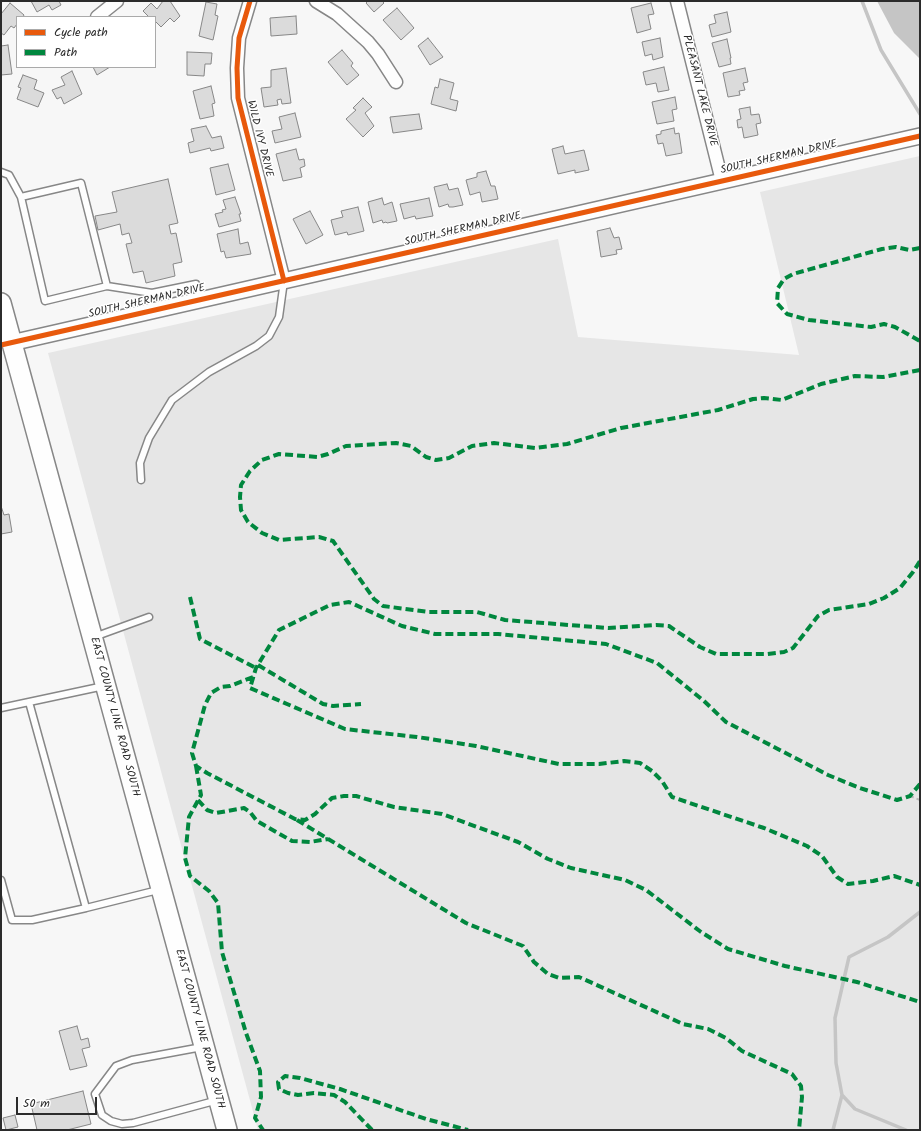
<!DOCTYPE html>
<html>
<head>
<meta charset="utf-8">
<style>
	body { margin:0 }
	#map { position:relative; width:921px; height:1131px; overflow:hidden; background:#f7f7f7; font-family:Kalam,sans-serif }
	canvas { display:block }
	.frame { position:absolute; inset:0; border:2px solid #2b2b2b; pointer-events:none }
	.legend { position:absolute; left:16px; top:16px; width:140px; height:52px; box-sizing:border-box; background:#fff; border:1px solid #aaa; margin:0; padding:5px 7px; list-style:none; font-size:12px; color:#2b2b2b }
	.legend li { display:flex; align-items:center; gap:8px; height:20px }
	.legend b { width:20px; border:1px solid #aaa }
	.scale { position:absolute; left:16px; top:1097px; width:81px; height:18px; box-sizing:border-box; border:2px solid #2b2b2b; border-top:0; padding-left:5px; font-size:12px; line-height:14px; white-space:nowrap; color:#2b2b2b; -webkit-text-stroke:3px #fff; paint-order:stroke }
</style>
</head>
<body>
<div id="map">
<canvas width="921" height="1131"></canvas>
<div class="frame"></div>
<ul class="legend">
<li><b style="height:5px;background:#e8590c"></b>Cycle path</li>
<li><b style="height:5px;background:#00873e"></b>Path</li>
</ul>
<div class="scale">50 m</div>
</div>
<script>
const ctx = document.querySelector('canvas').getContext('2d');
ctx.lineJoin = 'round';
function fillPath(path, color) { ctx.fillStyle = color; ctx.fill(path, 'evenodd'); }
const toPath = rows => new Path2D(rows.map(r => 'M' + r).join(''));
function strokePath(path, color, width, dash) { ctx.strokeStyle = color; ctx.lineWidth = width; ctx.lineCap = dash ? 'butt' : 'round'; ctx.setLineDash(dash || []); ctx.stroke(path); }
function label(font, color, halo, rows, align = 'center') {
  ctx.font = font + ' Kalam,sans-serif'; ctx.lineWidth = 3; ctx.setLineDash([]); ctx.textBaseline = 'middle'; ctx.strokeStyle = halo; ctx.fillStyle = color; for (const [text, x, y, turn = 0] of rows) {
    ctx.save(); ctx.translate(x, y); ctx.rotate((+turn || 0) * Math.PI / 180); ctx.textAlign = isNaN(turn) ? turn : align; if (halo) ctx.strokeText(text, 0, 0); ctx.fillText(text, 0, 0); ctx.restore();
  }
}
fillPath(toPath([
	[920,156,920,1130,258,1130,48,353,558,239,578,337,799,355,760,192]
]), '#e6e6e6');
fillPath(toPath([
	[877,1,920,1,920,59,894,33]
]), '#c5c5c5');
strokePath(toPath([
	[862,1,881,50,920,114],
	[833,1130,842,1095],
	[906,1130,855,1109,842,1095,836,1063,835,1018,849,957,888,937,920,912]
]), '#c5c5c5', 3.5);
const building = toPath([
	[31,1,59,1,61,5,52,10,49,5,37,12,31,1],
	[163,1,170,1,180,16,174,22,170,18,161,27,155,21,155,17,149,17,143,11,151,3,157,9,163,1],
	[368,1,382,1,384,3,374,12,366,3,368,1],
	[206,2,217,4,215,15,218,16,213,40,199,36,206,2],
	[10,3,24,15,23,17,17,17,17,24,14,28,11,26,4,35,1,33,1,14,10,3],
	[651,3,654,14,648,15,651,29,637,33,631,8,651,3],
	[397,8,414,28,401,40,383,20,397,8],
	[727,12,731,32,712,37,709,25,716,23,714,15,727,12],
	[296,16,297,34,271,36,270,18,296,16],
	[428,38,443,57,430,65,418,46,428,38],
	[660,38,663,57,653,60,652,54,645,56,642,42,660,38],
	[727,39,731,58,730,58,731,64,719,67,712,43,727,39],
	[8,45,12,74,1,75,1,46,8,45],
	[342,50,353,63,351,66,359,75,347,85,328,62,342,50],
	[187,52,212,53,211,64,205,64,204,76,187,75,187,52],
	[93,67,110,67,97,75,93,67],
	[664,67,669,90,658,92,656,83,646,85,643,72,664,67],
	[286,68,291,103,282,104,281,99,277,100,278,105,264,107,261,88,271,87,271,70,286,68],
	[745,68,748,82,743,83,745,90,739,91,740,95,728,97,723,73,745,68],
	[72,71,82,94,64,104,61,97,57,99,52,90,65,85,61,77,72,71],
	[23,75,37,80,34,89,44,93,38,107,17,99,21,88,18,87,23,75],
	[440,79,454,83,450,99,458,101,456,111,431,104,435,87,438,88,440,79],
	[211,86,215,103,212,104,214,116,200,119,193,91,211,86],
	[675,97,677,109,672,110,674,121,657,124,652,102,675,97],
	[363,98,372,107,365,113,374,126,363,137,346,119,356,110,353,108,363,98],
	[750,107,751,115,759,114,761,123,756,124,758,135,744,138,742,127,738,128,737,120,741,119,739,109,750,107],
	[295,113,301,137,275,143,272,131,282,129,279,117,295,113],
	[419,114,422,129,393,133,390,117,419,114],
	[206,126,212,138,221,136,224,148,211,151,210,148,190,153,188,143,194,141,191,129,206,126],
	[674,128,675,134,679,133,682,153,666,156,663,143,658,144,656,135,661,134,661,131,674,128],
	[563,146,565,154,584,150,589,170,575,173,575,170,558,174,552,149,563,146],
	[296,149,299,160,304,159,305,166,300,168,302,177,283,181,276,154,296,149],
	[228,164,235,190,216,195,210,168,228,164],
	[486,171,491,186,495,186,498,199,482,202,480,192,470,195,466,180,477,177,477,173,486,171],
	[168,179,178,223,169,225,171,234,176,233,182,262,173,264,175,276,146,283,143,271,133,273,126,244,132,243,129,233,122,235,120,224,98,230,95,216,117,212,112,192,168,179],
	[447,184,449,190,458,188,463,205,453,207,449,207,448,204,439,207,434,187,447,184],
	[235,197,241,214,239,214,241,221,219,227,215,214,223,212,222,210,226,209,223,200,235,197],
	[382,198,384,205,392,202,397,221,387,223,386,222,383,223,382,220,373,223,368,202,382,198],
	[429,198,433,216,416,219,415,216,404,219,400,204,429,198],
	[358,207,364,231,348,235,347,232,335,235,331,220,343,217,341,211,358,207],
	[310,211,323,235,306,244,293,219,310,211],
	[610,228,614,238,619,237,622,249,616,250,617,254,601,257,597,231,610,228],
	[238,229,240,244,248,242,251,254,226,258,224,251,221,252,217,234,238,229],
	[1,506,4,515,9,514,12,532,1,534,1,506],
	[77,1026,81,1040,88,1038,90,1047,82,1049,87,1066,70,1070,59,1031,77,1026],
	[83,1091,91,1124,67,1130,37,1130,31,1104,83,1091],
	[15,1115,18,1127,6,1130,3,1118,15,1115]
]);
fillPath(building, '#dbdbdb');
strokePath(building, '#878787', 1);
const service = toPath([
	[1,172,9,175,21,197,45,301,107,286,152,293,196,284,200,299],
	[21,197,81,183,107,286],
	[141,480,140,463,149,438,172,400,209,372,256,346,269,336,279,317,284,281],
	[94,637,149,617],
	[104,686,29,702,86,908,158,890],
	[1,708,29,702],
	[1,880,12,920,32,920,86,908],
	[202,1047,132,1060,116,1066,95,1094,102,1115,111,1121,122,1124,133,1123,218,1100]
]);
const minor = toPath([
	[250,1,239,38,237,68,238,98,284,281],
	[316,1,337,14,368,42,378,54,396,82],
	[677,1,722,181],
	[97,17,117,1]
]);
const tertiary = toPath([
	[11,343,920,136]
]);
const primary = toPath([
	[1,303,227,1130]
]);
strokePath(service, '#878787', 9);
strokePath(minor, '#878787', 15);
strokePath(tertiary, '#878787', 18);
strokePath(primary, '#878787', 22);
strokePath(toPath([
	[910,796,920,800]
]), '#b6b6b6', 2, [4, 3]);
strokePath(service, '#fefefe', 6);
strokePath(minor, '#fefefe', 12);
strokePath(tertiary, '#fefefe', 15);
strokePath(primary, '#fefefe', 19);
strokePath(toPath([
	[920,248,909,250,896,247,882,249,793,274,784,279,778,288,777,303,787,314,809,320,871,327,884,324,895,327,920,341],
	[920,370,883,377,855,376,821,384,782,400,764,398,753,399,718,410,621,428,567,444,535,448,494,443,472,446,449,458,436,460,426,457,411,446,396,443,346,446,328,454,317,457,279,454,262,460,250,471,241,485,240,497,241,510,248,522,262,533,279,540,319,537,333,541,374,599,383,606,429,612,477,612,505,620,608,628,656,625,669,626,700,647,716,654,767,654,784,652,793,648,818,616,829,610,869,604,884,598,900,588,913,572,920,561],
	[190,597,200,639,256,668],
	[258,665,323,704,333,706,361,704],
	[253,677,230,686,221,687,211,693,205,705,192,753,196,766,207,773,295,819,305,820,315,814,332,798,344,796,356,796,394,807,442,814,518,842,548,859,571,868,625,880,646,890,701,932,728,949,785,966,857,982,920,1002],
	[196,766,201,795,189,817,185,858,190,876,209,891,218,903,222,952,246,1033,260,1071,261,1097,255,1118,263,1130],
	[920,784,910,796,897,800,860,788,828,775,726,722,704,701,657,663,606,644,498,634,435,634,402,626,349,602,330,605,279,630,256,668,250,688,345,729,417,737,476,746,559,764,599,764,624,761,640,763,652,771,662,781,672,797,764,828,807,846,822,856,837,877,848,884,873,881,894,876,920,885],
	[198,800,207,810,216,813,244,808,250,812,257,821,292,841,310,842,328,839],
	[297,820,466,923,523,946,534,962,548,974,559,978,579,977,683,1024,708,1029,726,1038,742,1051,792,1074,801,1086,802,1097,799,1130],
	[372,1130,345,1102,334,1095,314,1093,298,1095,288,1093,279,1089,278,1082,285,1076,300,1078,340,1089,426,1119,468,1130]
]), '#00873e', 4, [8, 4]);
strokePath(toPath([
	[250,1,239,38,237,68,238,98,284,281],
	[1,345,920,136]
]), '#e8590c', 5);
label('11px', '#2b2b2b', '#fff', [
	["PLEASANT LAKE DRIVE",699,91,76],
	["WILD IVY DRIVE",259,139,76],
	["SOUTH SHERMAN DRIVE",779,158,-13],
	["SOUTH SHERMAN DRIVE",463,230,-13],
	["SOUTH SHERMAN DRIVE",147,302,-13],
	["EAST COUNTY LINE ROAD SOUTH",114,717,75],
	["EAST COUNTY LINE ROAD SOUTH",199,1029,75]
]);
</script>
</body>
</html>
